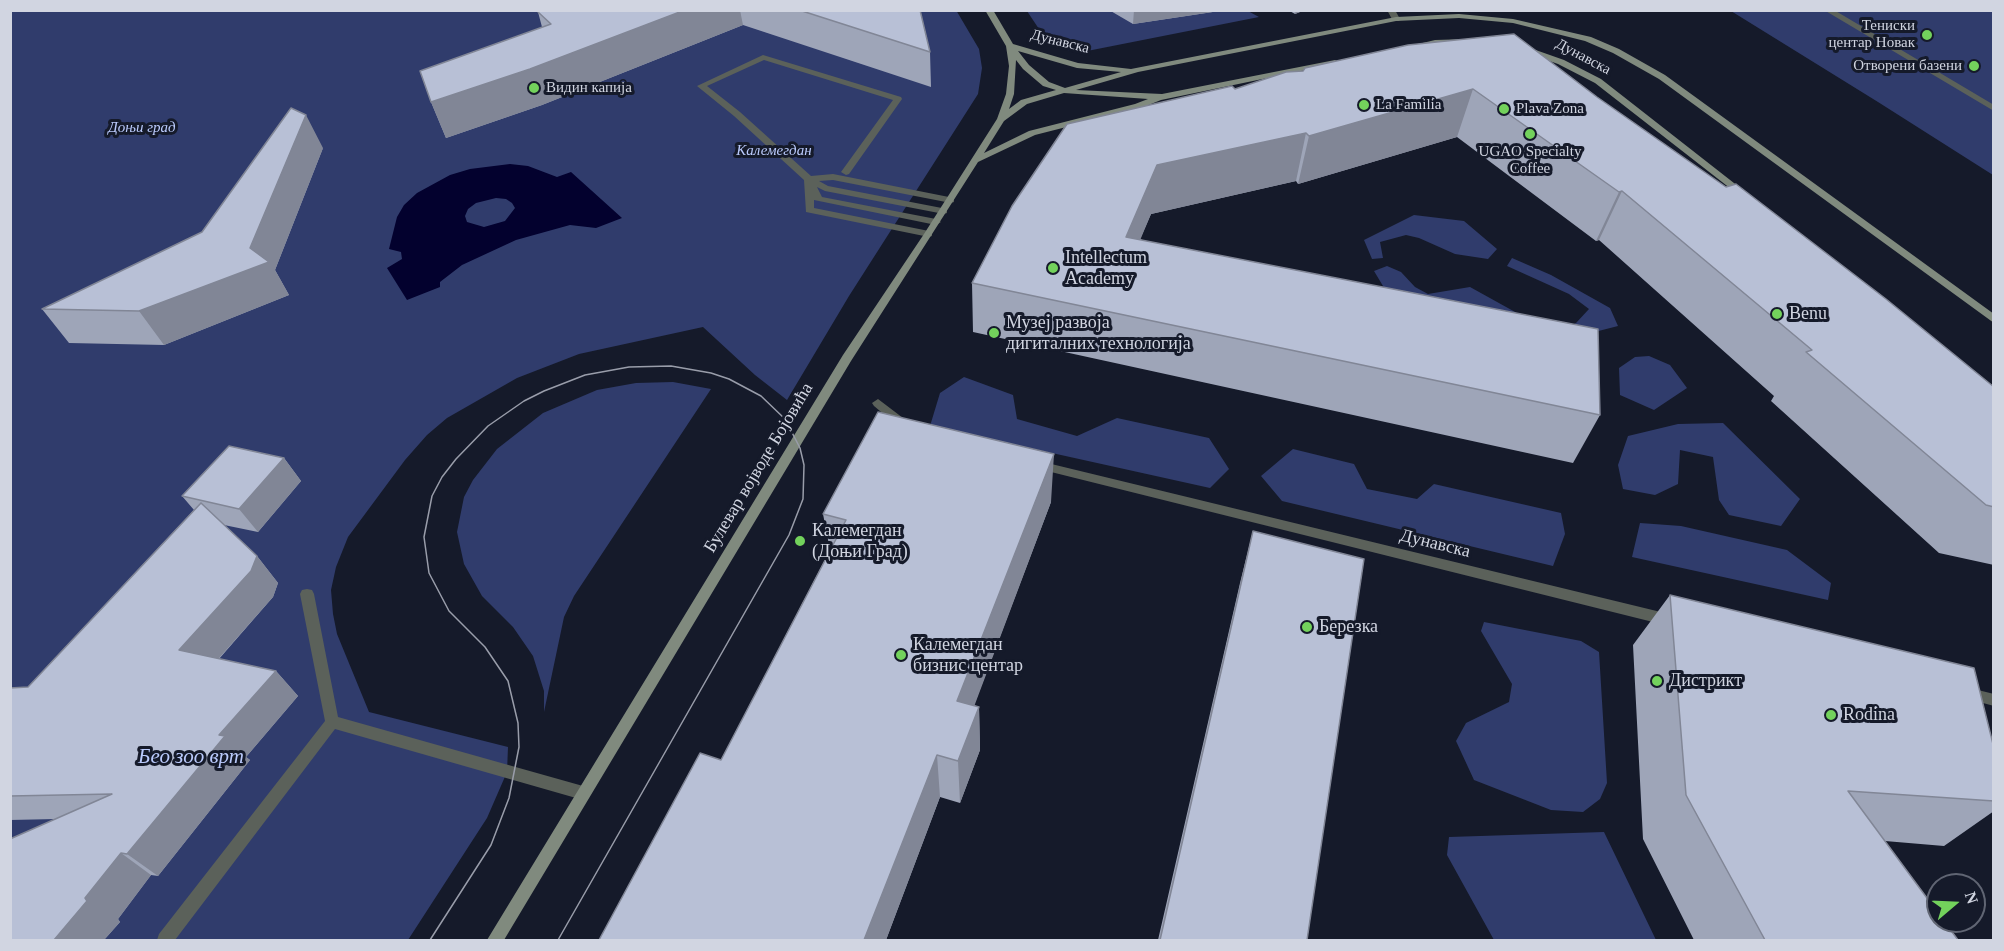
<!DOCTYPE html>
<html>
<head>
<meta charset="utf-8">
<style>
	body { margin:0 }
	#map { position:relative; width:2004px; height:951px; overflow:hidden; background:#151a2a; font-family:"Times New Roman",serif }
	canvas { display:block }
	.frame { position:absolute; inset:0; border:12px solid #d1d5e1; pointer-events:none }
	.north { position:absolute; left:1926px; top:873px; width:60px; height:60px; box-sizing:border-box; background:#151a2a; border:2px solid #606573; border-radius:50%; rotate:71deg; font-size:16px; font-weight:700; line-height:24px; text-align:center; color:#d1d5e1 }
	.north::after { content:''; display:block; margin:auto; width:21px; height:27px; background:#73d25c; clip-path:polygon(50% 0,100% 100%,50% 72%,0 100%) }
</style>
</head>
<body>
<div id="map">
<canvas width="2004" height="951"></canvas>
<div class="frame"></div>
<div class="north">N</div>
</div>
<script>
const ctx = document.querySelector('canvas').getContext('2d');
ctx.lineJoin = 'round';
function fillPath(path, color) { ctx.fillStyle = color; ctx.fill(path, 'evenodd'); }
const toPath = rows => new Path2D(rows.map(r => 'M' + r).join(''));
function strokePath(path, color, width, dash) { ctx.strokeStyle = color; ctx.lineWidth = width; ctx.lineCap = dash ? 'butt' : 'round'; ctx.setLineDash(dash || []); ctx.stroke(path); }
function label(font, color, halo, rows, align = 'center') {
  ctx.font = font + ' "Times New Roman",serif'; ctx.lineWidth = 6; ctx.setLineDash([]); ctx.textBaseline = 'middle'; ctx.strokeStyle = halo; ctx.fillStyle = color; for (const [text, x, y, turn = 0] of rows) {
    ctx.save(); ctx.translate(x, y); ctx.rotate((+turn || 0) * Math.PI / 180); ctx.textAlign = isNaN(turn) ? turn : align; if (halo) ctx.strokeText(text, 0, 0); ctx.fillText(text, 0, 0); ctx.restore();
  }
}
fillPath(toPath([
	[956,10,979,49,982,68,978,94,849,296,787,400,755,375,703,327,579,354,517,378,447,418,427,435,405,460,348,537,336,567,331,590,333,614,337,634,369,712,508,747,507,772,487,818,408,940,11,940,10,11],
	[1246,10,1259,17,1077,53,1056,46,1039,29,1027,11],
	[1731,11,1993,11,1993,175,1878,102],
	[1414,215,1464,221,1497,249,1488,259,1455,254,1419,238,1406,235,1380,242,1383,258,1372,259,1364,240],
	[1512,258,1551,275,1610,308,1618,326,1579,336,1553,335,1576,323,1589,309,1569,294,1507,266],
	[1387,266,1401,272,1415,287,1428,294,1470,287,1535,323,1392,301,1374,271],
	[1649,356,1670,365,1687,388,1654,410,1620,395,1619,368,1635,357],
	[964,377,1013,395,1017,419,1077,436,1117,418,1209,438,1229,469,1210,488,930,426,940,393],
	[673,382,711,389,574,596,564,617,544,712,544,691,533,656,513,627,482,596,464,564,457,532,464,497,473,480,497,449,543,413,597,390,636,383],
	[1723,423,1800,499,1781,526,1729,515,1719,500,1713,457,1680,450,1678,484,1655,495,1623,489,1618,465,1628,436,1678,424],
	[1293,449,1354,464,1367,489,1417,499,1434,484,1561,513,1565,534,1553,566,1282,501,1261,476],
	[1640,523,1681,526,1787,550,1831,583,1828,600,1632,557],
	[1484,622,1581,641,1599,652,1607,783,1600,799,1583,812,1551,810,1474,780,1456,741,1466,723,1509,702,1512,684,1481,631],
	[1604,832,1656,940,1494,940,1447,855,1449,837]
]), '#303c6c');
fillPath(toPath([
	[510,164,528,166,557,177,571,172,622,218,596,228,570,225,516,240,462,265,440,282,440,287,407,300,387,268,402,259,401,252,389,249,397,217,404,205,417,193,450,175,470,169],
	[496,198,506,199,512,203,515,208,505,221,484,227,467,222,465,216,468,209,476,203]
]), '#03012e');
fillPath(toPath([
	[1387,10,1395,10,1400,19,1399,21,1393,21,1387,10],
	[1824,10,1834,10,1994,105,1994,111,1824,10],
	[763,55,901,97,902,99,849,174,846,175,841,172,893,100,764,60,707,86,740,112,811,176,833,174,954,198,954,202,951,203,833,180,819,181,828,186,947,209,947,213,944,214,825,191,817,187,822,197,936,219,941,222,936,225,814,200,814,208,929,231,932,232,932,236,929,237,806,212,804,180,734,116,697,86,763,55],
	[307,589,312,590,314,594,338,717,583,786,588,788,590,793,588,798,583,800,335,729,175,940,157,940,159,934,325,721,300,594,302,590,307,589]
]), '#5b615a');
fillPath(toPath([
	[878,399,907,421,909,424,907,427,899,427,874,406,872,403,878,399],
	[1039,461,1669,614,1674,616,1676,620,1674,624,1669,626,1035,468,1033,465,1039,461],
	[1966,687,1994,694,1994,706,1961,697,1959,693,1961,689,1966,687]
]), '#5b615a');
fillPath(toPath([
	[985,10,993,10,1013,44,1078,63,1131,69,1396,17,1459,14,1513,19,1591,37,1619,49,1665,75,1994,314,1994,323,1659,79,1613,53,1585,41,1513,23,1459,18,1396,21,1138,72,1076,90,1162,94,1335,60,1339,62,1335,64,1161,100,1141,108,1035,135,978,162,851,361,504,940,487,940,843,355,924,234,997,119,1006,94,1009,66,1006,46,985,10],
	[1018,51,1077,68,1121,72,1065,88,1049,82,1029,65,1018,51],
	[1016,60,1023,69,1043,86,1056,90,1021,100,1009,109,1014,94,1016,60],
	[1064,93,1148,99,1135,104,1029,131,984,153,1004,121,1027,104,1064,93],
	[1468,39,1471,39,1471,43,1435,44,1414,48,1410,46,1435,40,1468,39],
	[1524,48,1530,48,1564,60,1601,79,1748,194,1746,196,1740,196,1595,83,1558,64,1524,52,1524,48]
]), '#808a7e');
strokePath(toPath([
	[430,940,491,845,509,798,519,747,518,723,508,681,485,647,449,611,429,573,424,537,432,496,442,477,456,459,488,426,524,401,544,391,585,375,629,367,671,366,711,373,729,379,761,396,785,419,800,448,804,465,803,499,789,535,558,940]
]), '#999daa', 1.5);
fillPath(toPath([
	[542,10,920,10,930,52,931,87,743,25,542,105,446,138,431,102,542,27,538,12],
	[1109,10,1226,10,1133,24],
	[1288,10,1305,10,1295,14],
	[1286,72,1597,97,1994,387,1994,565,1939,553,1771,401,1774,396,1599,240,1596,241,1457,137,1298,184,1296,181,1151,214,1140,239,1600,415,1573,463,973,332,972,283,1235,89],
	[323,148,275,270,289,295,164,345,69,343,42,309,202,232],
	[284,458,301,481,258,532,224,525,257,556,278,583,273,597,219,659,276,671,298,696,246,757,250,760,158,876,151,875,118,919,120,922,104,940,10,940,56,819,10,820,10,688,28,687,194,510,182,496],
	[1051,502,974,705,979,707,980,750,960,803,940,797,886,940,599,940,721,760,830,550,823,514],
	[1253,531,1307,940,1158,940,1240,583],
	[1670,595,1994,748,1994,811,1944,846,1885,841,1958,940,1694,940,1643,839,1633,645]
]), '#9ea5b8');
fillPath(toPath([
	[685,10,740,10,743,25,542,105,446,138,431,102],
	[1134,10,1226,10,1133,24],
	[1296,10,1305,10,1295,14],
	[1473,89,1457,137,1298,184,1309,136],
	[306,115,323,148,275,270,289,295,164,345,139,311,250,248],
	[1306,133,1296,181,1151,214,1121,286,1126,237,1157,165],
	[1622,191,1599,240,1596,241,1619,192],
	[1054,454,1051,502,960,744,957,701],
	[284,458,301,481,258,532,239,509],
	[257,556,278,583,273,597,204,675,179,650],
	[276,671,298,696,246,757,250,760,158,876,127,854,219,735],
	[979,707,980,750,960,803,958,761],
	[937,755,940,797,886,940,864,940],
	[121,853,151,875,118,919,120,922,104,940,54,940,85,898]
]), '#818696');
const building = toPath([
	[542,10,685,10,530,69,431,102,420,71,551,24,538,12,542,10],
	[799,10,920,10,930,52,799,10],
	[1514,34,1597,97,1726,187,1736,184,1886,299,1994,387,1994,507,1986,505,1806,352,1812,350,1622,191,1619,192,1473,89,1309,136,1306,133,1157,165,1126,237,1598,329,1600,415,972,283,1012,206,1067,124,1232,86,1235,89,1286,72,1303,71,1305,68,1408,45,1514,34],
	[291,108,306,115,250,248,269,262,139,311,42,309,202,232,291,108],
	[878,412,1054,454,957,701,979,707,958,761,937,755,864,940,599,940,700,753,721,760,846,520,823,514,878,412],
	[229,446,284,458,239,509,182,496,229,446],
	[201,503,257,556,251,571,179,650,276,671,219,735,225,736,127,854,121,853,85,898,87,901,54,940,10,940,10,839,112,794,10,796,10,688,28,687,201,503],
	[1253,531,1364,559,1307,940,1160,940,1253,531],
	[1670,595,1974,668,1994,748,1994,801,1848,791,1938,913,1938,921,1944,921,1958,940,1765,940,1686,795,1670,595]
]);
fillPath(building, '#b8c0d6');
strokePath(building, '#818696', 1.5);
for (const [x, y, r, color] of [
	[1927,35,6,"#73d25c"],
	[1974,66,6,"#73d25c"],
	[534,88,6,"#73d25c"],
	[1364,105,6,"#73d25c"],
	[1504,109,6,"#73d25c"],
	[1530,134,6,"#73d25c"],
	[1053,268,6,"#73d25c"],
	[1777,314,6,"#73d25c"],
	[994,333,6,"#73d25c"],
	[800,541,6,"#73d25c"],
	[1307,627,6,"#73d25c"],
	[901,655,6,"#73d25c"],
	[1657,681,6,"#73d25c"],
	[1831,715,6,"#73d25c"]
]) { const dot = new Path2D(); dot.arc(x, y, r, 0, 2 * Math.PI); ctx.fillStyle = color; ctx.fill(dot); strokePath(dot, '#151a2a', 2); }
label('15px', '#d1d5e1', '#151a2a', [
	["Тениски",1915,26,"right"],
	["центар Новак",1915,43,"right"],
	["Отворени базени",1962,66,"right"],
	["Видин капија",546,88],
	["La Familia",1376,105],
	["Plava Zona",1516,109],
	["UGAO Specialty",1530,152,"center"],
	["Coffee",1530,169,"center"]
], 'left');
label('15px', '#d1d5e1', '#151a2a', [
	["Дунавска",1060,42,14],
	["Дунавска",1583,57,28]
]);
label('italic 15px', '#bacafc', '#151a2a', [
	["Доњи град",142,128],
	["Калемегдан",774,151]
]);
label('18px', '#d1d5e1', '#151a2a', [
	["Intellectum",1065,258],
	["Academy",1065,279],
	["Benu",1789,314],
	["Музеј развоја",1006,323],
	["дигиталних технологија",1006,344],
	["Калемегдан",812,531],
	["(Доњи Град)",812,552],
	["Березка",1319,627],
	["Калемегдан",913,645],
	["бизнис центар",913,666],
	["Дистрикт",1669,681],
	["Rodina",1843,715]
], 'left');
label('18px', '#d1d5e1', '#151a2a', [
	["Булевар војводе Бојовића",759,468,-59],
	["Дунавска",1435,544,14]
]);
label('italic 21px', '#bacafc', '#151a2a', [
	["Бео зоо врт",191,757]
]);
</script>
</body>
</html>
